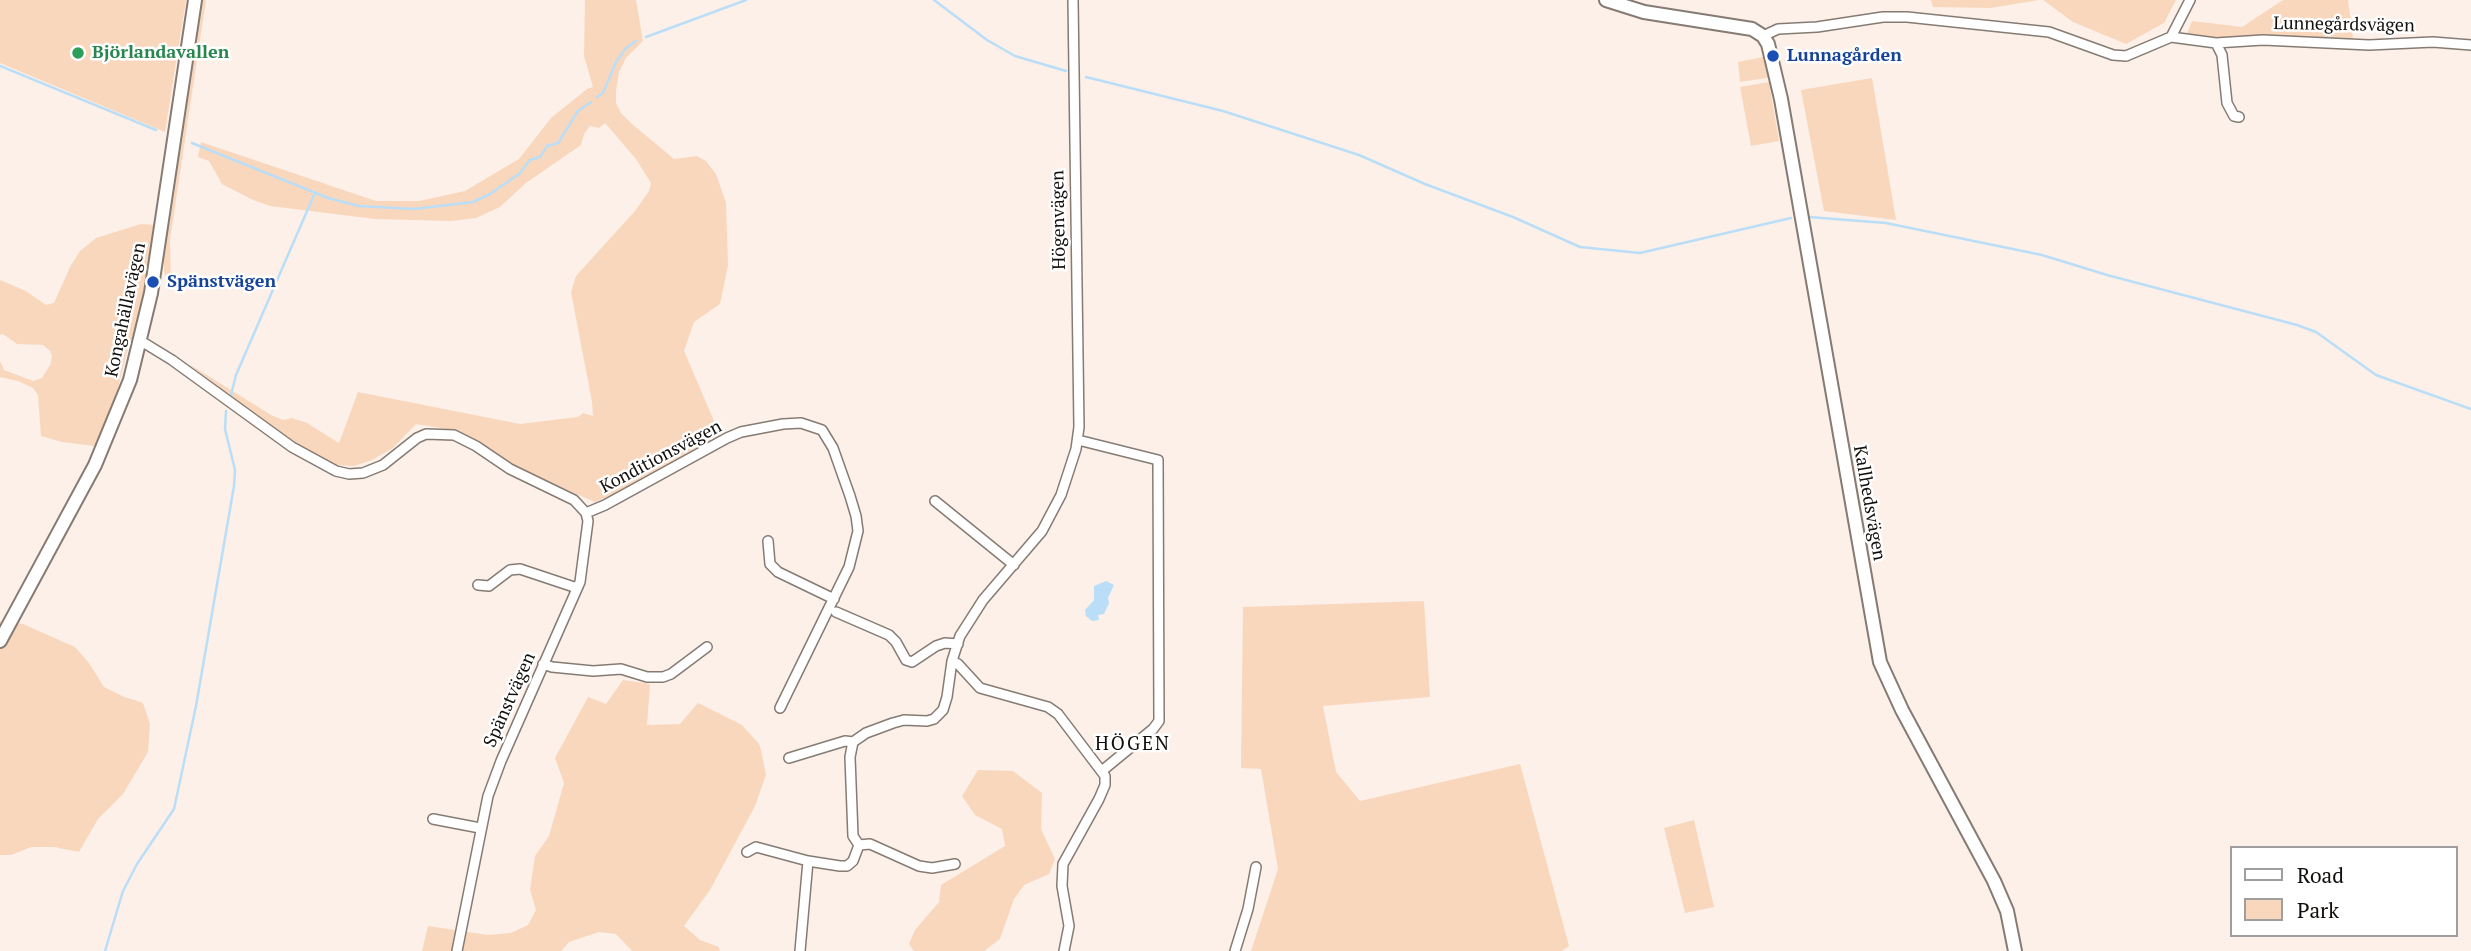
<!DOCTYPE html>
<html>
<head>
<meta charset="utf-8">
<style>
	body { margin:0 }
	#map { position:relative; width:2471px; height:951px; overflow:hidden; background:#fcf0e8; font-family:"PT Serif",serif }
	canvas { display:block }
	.legend { position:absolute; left:2230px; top:846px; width:228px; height:91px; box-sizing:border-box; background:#fff; border:2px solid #a09f9d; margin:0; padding:9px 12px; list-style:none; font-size:21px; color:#110e0b }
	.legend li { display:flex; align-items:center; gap:14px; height:35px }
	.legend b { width:35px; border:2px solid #a09f9d }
</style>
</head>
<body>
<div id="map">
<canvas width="2471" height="951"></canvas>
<ul class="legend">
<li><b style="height:9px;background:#fff"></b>Road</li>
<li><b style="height:19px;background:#f9d7bd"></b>Park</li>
</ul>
</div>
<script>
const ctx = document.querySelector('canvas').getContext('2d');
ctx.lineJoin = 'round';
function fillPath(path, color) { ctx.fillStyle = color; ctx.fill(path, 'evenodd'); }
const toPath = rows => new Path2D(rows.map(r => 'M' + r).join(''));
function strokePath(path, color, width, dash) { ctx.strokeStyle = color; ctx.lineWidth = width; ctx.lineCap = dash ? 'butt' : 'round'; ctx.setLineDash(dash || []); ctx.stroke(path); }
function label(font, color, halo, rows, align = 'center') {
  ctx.font = font + ' "PT Serif",serif'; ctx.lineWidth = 5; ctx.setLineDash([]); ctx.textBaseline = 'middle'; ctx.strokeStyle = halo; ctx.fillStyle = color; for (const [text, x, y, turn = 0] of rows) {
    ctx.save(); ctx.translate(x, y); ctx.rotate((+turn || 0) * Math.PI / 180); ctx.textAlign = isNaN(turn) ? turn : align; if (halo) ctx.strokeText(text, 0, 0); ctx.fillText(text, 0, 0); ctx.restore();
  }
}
fillPath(toPath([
	[0,0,186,0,165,132,0,63],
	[200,0,206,0,170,240,171,284,168,290,164,271,164,245],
	[585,0,636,0,643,41,626,58,619,72,616,91,616,103,621,113,632,124,674,159,697,156,706,161,716,174,726,203,728,265,720,304,694,322,684,351,720,435,610,496,595,502,519,469,464,435,447,429,416,424,393,448,372,460,354,466,335,465,273,429,189,364,271,415,283,420,292,418,307,423,339,443,358,392,520,424,578,417,583,413,593,416,592,402,571,292,576,276,635,211,649,191,651,183,636,159,605,123,599,128,590,126,584,134,581,145,526,183,500,207,476,218,452,221,375,219,270,206,253,200,222,184,209,161,198,157,201,142,376,201,419,201,465,191,519,159,551,118,587,89,593,87,584,56],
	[1931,0,2039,0,1991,8,1933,7],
	[2043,0,2176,0,2164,23,2126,44,2073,22],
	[2283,0,2348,0,2353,38,2275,36,2216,39,2186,36,2192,21,2242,27],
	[1763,57,1767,62,1772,77,1740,82,1738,62],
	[1872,78,1896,220,1824,211,1801,90],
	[1769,82,1779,141,1751,146,1740,87],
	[141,224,156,225,145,287,137,326,129,345,115,399,98,442,95,446,62,442,41,436,38,395,33,388,18,381,0,377,0,361,4,370,33,381,42,378,50,365,52,357,50,351,43,345,17,344,3,334,0,335,0,280,26,291,46,305,54,303,70,267,80,251,96,238],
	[1424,601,1430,697,1323,706,1336,772,1360,801,1520,764,1569,946,1562,951,1251,951,1278,869,1261,769,1241,768,1243,607],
	[0,621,23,624,75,647,89,663,104,687,122,696,143,703,150,724,148,752,123,794,98,819,79,852,54,847,31,847,11,855,0,855],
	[623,680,650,684,647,725,680,724,698,703,742,725,759,744,761,750,766,775,755,806,710,890,684,926,700,940,719,947,720,951,632,951,616,934,599,932,569,942,561,951,422,951,428,926,488,935,511,933,528,925,536,910,530,890,535,856,549,836,564,783,555,758,588,697,606,704],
	[978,770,1013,771,1042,793,1041,829,1055,859,1049,874,1024,885,1014,899,1000,939,984,951,914,951,909,944,915,930,939,902,941,885,1005,846,1002,829,975,815,962,796],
	[1694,820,1714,907,1685,913,1664,828]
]), '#f9d7bd');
fillPath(toPath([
	[1106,581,1114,585,1108,598,1109,603,1104,614,1098,615,1099,620,1092,621,1086,616,1085,610,1094,600,1094,586]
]), '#badef7');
strokePath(toPath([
	[934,0,987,40,1015,56,1066,71],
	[646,37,746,0],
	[0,66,156,130],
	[1086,77,1223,111,1359,155,1425,184,1513,217,1580,247,1640,253,1791,218],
	[597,97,603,93,616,62,626,48,636,41],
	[192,143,328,198,359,206,414,209,473,202,490,194,519,174,530,160,540,157,547,146,558,143,578,111,591,102],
	[1809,217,1886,223,2042,255,2107,275,2297,325,2316,332,2376,375,2471,409],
	[231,395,236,375,314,195],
	[105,951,123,891,137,864,174,809,196,706,234,486,235,470,225,429,226,411]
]), '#badef7', 2.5);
const minor = toPath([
	[1763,36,1778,29,1817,27,1883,17,1907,17,2049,32,2113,55,2126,56,2171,37,2216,43,2263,40,2369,45,2433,42,2471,45],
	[2171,37,2190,0],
	[2216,43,2222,55,2227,103,2234,116,2239,117],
	[141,341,172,360,292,447,336,471,349,474,363,473,383,465,417,438,426,434,454,435,476,446,510,469,574,500,586,513,588,521,580,582,501,761,488,796,457,951],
	[1078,440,1158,460,1159,721,1153,729,1103,770],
	[935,501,1014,565],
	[586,513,605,505,727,438,741,432,783,424,801,423,822,430,833,448,850,496,856,516,858,531,849,567,780,708],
	[768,541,770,564,778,572,834,599],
	[478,585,489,586,510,570,520,569,577,588],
	[836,612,889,635,896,642,906,660,912,662,936,646,945,643,958,644],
	[952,661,958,664,980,688,1048,707,1058,714,1105,776,1105,785,1099,799,1063,864,1062,886,1069,926,1064,951],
	[543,664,552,667,593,671,621,669,647,677,663,677,671,674,707,647],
	[789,758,845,741,853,742],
	[433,819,480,828],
	[859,845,870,844,919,866,932,868,955,864],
	[747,852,756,847,808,861,840,866,847,866,853,861,859,845,853,836,850,757,853,742,866,733,893,723,904,720,927,721,934,719,943,710,947,697,952,661,960,636,983,600,1042,531,1061,495,1076,449,1079,427,1073,0],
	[800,951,808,861],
	[1235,951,1248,909,1256,867]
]);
const tertiary = toPath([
	[1606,0,1644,12,1752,29,1763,36,1768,44,1781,99,1880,662,1902,710,1994,881,2007,911,2015,951],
	[0,641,95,465,130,380,151,293,195,0]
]);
strokePath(minor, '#857b73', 12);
strokePath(tertiary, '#857b73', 16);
strokePath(minor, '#fff', 9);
strokePath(tertiary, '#fff', 12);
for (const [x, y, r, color] of [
	[78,53,7,"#2e9e5b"],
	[1773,56,7,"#1a4fb4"],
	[153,282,7,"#1a4fb4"]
]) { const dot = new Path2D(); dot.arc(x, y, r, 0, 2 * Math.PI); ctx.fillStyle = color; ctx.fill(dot); strokePath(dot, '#fff', 2.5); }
label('18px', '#110e0b', '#fff', [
	["Lunnegårdsvägen",2344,25,1],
	["Högenvägen",1059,220,-91],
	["Kongahällavägen",126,310,-78],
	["Konditionsvägen",661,457,-28],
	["Kallhedsvägen",1869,503,80],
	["Spänstvägen",510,700,-66]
]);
label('bold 18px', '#27864d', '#fff', [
	["Björlandavallen",92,53]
], 'left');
label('bold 18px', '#164399', '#fff', [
	["Lunnagården",1787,56],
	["Spänstvägen",167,282]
], 'left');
ctx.letterSpacing = '2px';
label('19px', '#110e0b', '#fff', [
	["HÖGEN",1133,745]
]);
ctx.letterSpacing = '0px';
</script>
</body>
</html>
